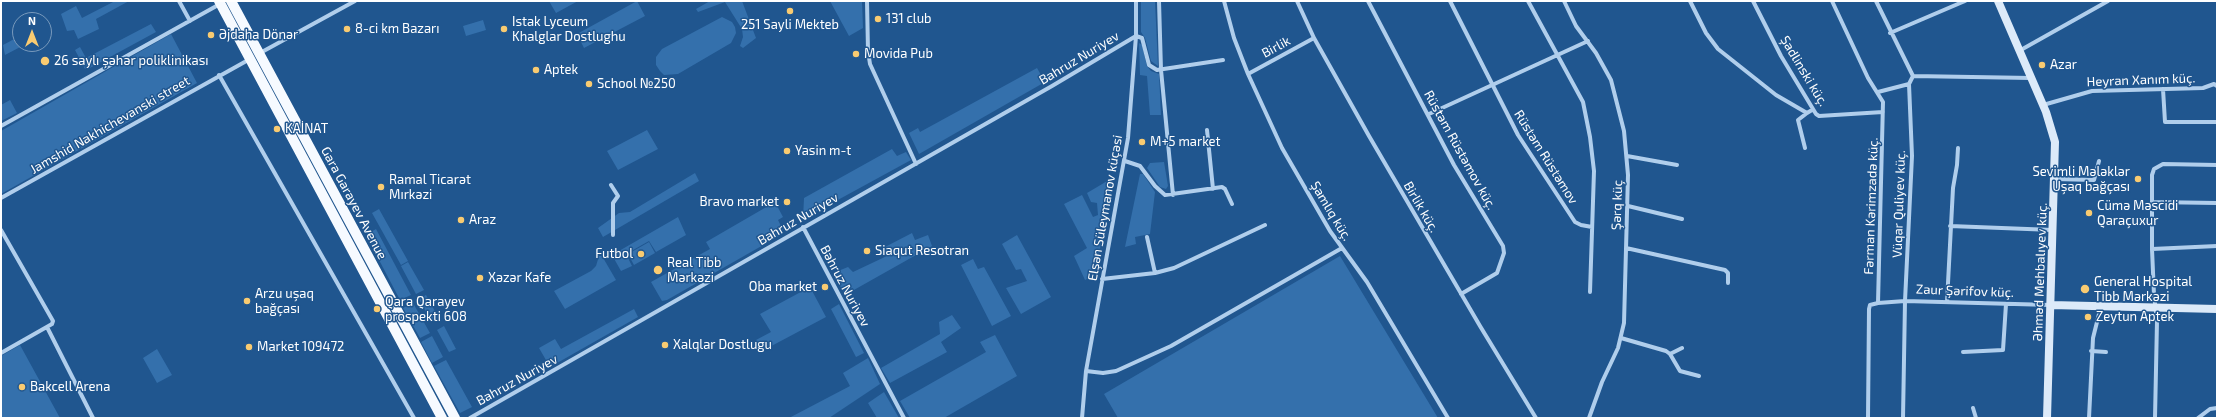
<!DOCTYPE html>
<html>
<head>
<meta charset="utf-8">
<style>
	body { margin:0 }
	#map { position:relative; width:2218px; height:419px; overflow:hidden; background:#20568f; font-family:"Exo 2",sans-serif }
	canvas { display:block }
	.frame { position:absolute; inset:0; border:2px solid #fff; pointer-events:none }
	.north { position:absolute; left:12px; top:12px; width:40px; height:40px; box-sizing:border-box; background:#20568f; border:1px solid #799abc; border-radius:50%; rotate:0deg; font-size:11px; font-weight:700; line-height:16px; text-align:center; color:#fff }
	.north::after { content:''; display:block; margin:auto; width:14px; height:18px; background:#f9cb71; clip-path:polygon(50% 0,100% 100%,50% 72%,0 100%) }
</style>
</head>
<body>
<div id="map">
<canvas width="2218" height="419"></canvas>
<div class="frame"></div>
<div class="north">N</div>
</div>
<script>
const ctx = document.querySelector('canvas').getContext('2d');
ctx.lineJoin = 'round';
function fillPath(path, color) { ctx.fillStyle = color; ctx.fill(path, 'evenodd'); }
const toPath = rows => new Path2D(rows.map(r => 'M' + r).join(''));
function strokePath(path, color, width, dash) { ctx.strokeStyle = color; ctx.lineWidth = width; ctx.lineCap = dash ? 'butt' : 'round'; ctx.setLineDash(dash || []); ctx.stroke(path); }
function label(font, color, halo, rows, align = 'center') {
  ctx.font = font + ' "Exo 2",sans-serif'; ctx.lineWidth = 3; ctx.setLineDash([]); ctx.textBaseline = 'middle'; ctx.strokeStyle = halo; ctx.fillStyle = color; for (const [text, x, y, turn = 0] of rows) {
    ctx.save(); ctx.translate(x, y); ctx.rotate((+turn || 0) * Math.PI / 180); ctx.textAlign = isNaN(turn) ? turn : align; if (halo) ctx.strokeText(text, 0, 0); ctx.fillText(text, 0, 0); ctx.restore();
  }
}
fillPath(toPath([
	[115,1,129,1,96,19,99,29,78,39,74,30,67,31,61,14,76,6,82,18],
	[549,1,578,1,556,13],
	[637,1,645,16,584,48,577,34],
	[710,1,742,1,756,38,743,48,740,46,743,37,742,29,725,2,698,12,696,9],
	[830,1,862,1,863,28,849,36],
	[1141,1,1155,1,1158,66,1151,61,1145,38,1141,32],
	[722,17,732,22,735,27,736,33,731,43,678,74,664,75,660,71,656,65,656,57,662,49],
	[483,20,486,30,466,36,463,26],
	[151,24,156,32,88,69,85,69,75,50,80,47,86,58],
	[171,34,197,83,1,194,1,131],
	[20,36,20,44,26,44,5,55,3,45],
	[1139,43,1142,45,1147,66,1151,71,1159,74,1161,115,1150,115,1147,76,1140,75],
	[1037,68,1045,82,919,154,909,133,918,128,920,132],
	[10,100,17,113,1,121,1,105],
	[647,130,658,149,618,170,607,151],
	[892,149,897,156,906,152,911,160,803,219,804,198],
	[1164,162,1168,186,1166,189,1160,187,1147,168,1150,163],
	[695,173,699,181,603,237,598,228,619,213,630,212],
	[1140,174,1143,174,1155,192,1150,234,1135,237,1136,244,1125,247],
	[1114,177,1095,274,1085,280,1074,256,1087,248,1064,204,1082,195,1093,217,1098,215,1097,203,1091,202,1087,193],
	[775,202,783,217,778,220,783,230,778,233,779,236,667,300,662,301,651,282,710,249,706,242],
	[379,209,408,261,401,265,372,213],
	[678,217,686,235,656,252,649,241,626,254,632,266,621,271,612,255],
	[376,229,411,295,400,300,366,235],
	[912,233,915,240,928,235,932,246,845,295,833,273,848,267,853,272,889,255,885,247],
	[1017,235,1051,297,1021,314,1006,288,1027,281,1021,269,1016,270,1002,244],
	[649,242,655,253,634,265,628,254],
	[599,256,602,256,616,280,565,309,554,291,591,271,596,266],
	[1340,256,1438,418,1118,418,1104,394],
	[973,259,978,269,984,267,1011,316,992,326,961,265],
	[408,262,424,290,416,294,401,266],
	[810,287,826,317,762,351,756,340,771,332,760,314],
	[426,295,438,317,431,321,419,299],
	[413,303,430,333,420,338,403,308],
	[839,304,864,353,856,357,831,309],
	[634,309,638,317,550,367,539,348,555,339,561,349],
	[952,315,961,328,941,342,947,352,890,383,881,368,940,334,939,322],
	[444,326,456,349,449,352,437,330],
	[995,335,1017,376,944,418,910,418,900,401,986,352,980,342],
	[432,336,443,357,432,363,421,342],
	[20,345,60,418,1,418,1,356],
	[157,349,172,375,157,383,143,358],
	[868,358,880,384,829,418,789,418,850,386,843,373],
	[446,360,472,407,460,413,434,366],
	[884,392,899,418,877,418,868,403]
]), '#3470ac');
strokePath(toPath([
	[179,1,190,21],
	[867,1,868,51,870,64,916,164],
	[1159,1,1161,70,1173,195],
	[1224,1,1234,38,1248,74,1282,148,1330,231,1367,282,1448,418],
	[1297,1,1314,38,1369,136,1480,326,1536,418],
	[1368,1,1454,165,1503,246,1504,253,1497,273,1461,294],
	[1450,1,1518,135,1575,222,1581,225,1592,227],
	[1528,1,1583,102,1590,137,1594,171,1590,292],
	[1564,1,1576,26,1596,53,1611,80,1624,131,1628,175,1624,323,1618,348,1602,382,1589,418],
	[1690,1,1706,33,1718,49,1776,95,1807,113,1812,110],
	[1753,1,1781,56,1816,114,1819,116,1883,112],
	[1832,1,1868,78,1883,102,1878,303,1870,305,1869,309,1868,418],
	[1876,1,1913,76],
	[1890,33,1965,1],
	[1136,36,1142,38,1149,65,1157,70,1223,60],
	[2019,51,2108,1],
	[260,53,355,1],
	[1248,74,1314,38],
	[219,75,414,418],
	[1913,76,2031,78],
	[2163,89,2165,122,2217,122],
	[1878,92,1909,84],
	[2043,105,2092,91,2203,88,2214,84,2217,86],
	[1429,114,1588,41],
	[1,126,220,4],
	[1207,130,1213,189],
	[1805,148,1798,120,1807,113],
	[1627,156,1677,165],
	[1125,161,1140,166,1155,186,1165,195,1222,187,1225,189,1232,204],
	[2055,179,2094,180,2099,161],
	[611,185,618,196,613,203,613,235],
	[1,198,250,59],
	[2152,202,2217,203],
	[1628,206,1682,219],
	[1950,226,2053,230],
	[803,227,904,418],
	[1,230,53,321,52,324,1,353],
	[1147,237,1155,273],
	[1626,248,1725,270,1728,273,1728,283],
	[2152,249,2217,246],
	[1102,279,1155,273,1174,268,1265,225],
	[1947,302,1953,188,1957,165,1958,148],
	[1878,303,1905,301,2051,305],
	[47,327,93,418],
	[1621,338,1666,351,1670,354,1680,371,1699,376],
	[2091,351,2106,352],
	[1963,352,2003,350,2006,304],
	[1670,354,1682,348],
	[1086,371,1103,373,1116,371,1171,346,1342,248],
	[1973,408,1976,418],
	[470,418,1052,86,1136,36],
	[1082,418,1086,371,1128,138,1136,36,1136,1],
	[1903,418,1905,301,1912,156,1909,84,1913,76],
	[2089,418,2093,338,2101,306],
	[2155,418,2157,321,2154,295,2152,249,2152,175,2154,169,2163,164,2217,165],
	[2198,418,2210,409,2217,408]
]), '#b0ceec', 4);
strokePath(toPath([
	[1998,1,2046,112,2055,142,2047,418],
	[2051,305,2217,309]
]), '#dceaf9', 8);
strokePath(toPath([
	[219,1,442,418],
	[231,1,455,418]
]), '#f6faff', 10);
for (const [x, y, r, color] of [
	[790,11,4,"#f9cb71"],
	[878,19,4,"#f9cb71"],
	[347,29,4,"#f9cb71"],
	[504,29,4,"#f9cb71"],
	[211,35,4,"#f9cb71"],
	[856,54,4,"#f9cb71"],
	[45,61,5,"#f9cb71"],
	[2042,65,4,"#f9cb71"],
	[536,70,4,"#f9cb71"],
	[589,84,4,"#f9cb71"],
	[277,129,4,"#f9cb71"],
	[1142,142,4,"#f9cb71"],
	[787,151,4,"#f9cb71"],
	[2138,179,4,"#f9cb71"],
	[381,187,4,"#f9cb71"],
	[787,202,4,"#f9cb71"],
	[2089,213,4,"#f9cb71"],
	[461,220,4,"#f9cb71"],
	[867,251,4,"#f9cb71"],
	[641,254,4,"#f9cb71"],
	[658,270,5,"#f9cb71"],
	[480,278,4,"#f9cb71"],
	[825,287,4,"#f9cb71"],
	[2085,289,5,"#f9cb71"],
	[247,301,4,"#f9cb71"],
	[377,309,4,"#f9cb71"],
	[2088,317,4,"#f9cb71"],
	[665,345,4,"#f9cb71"],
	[249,347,4,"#f9cb71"],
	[22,387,4,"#f9cb71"]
]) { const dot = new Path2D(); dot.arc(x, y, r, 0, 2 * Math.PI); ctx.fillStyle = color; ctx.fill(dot); strokePath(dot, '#20568f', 1.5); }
label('13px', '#fff', '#20568f', [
	["131 club",886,19],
	["Istak Lyceum",512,22],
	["Khalglar Dostlughu",512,37],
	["251 Sayli Mekteb",790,25,"center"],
	["8-ci km Bazarı",355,29],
	["Әjdaha Dönәr",219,35],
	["Movida Pub",864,54],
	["26 saylı şəhər poliklinikası",54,61],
	["Azar",2050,65],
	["Aptek",544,70],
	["School №250",597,84],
	["KAİNAT",285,129],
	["М+5 market",1150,142],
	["Yasin m-t",795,151],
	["Sevimli Mələklər",2130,172,"right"],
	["Uşaq bağçası",2130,187,"right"],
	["Ramal Ticarət",389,180],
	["Mırkəzi",389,195],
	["Bravo market",779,202,"right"],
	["Cümə Məscidi",2097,206],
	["Qaraçuxur",2097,221],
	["Araz",469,220],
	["Siaqut Resotran",875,251],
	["Futbol",633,254,"right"],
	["Real Tibb",667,263],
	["Mərkəzi",667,278],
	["Xəzər Kafe",488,278],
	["General Hospital",2094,282],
	["Tibb Mərkəzi",2094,297],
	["Oba market",817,287,"right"],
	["Arzu uşaq",255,294],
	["bağçası",255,309],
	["Qara Qarayev",385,302],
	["prospekti 608",385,317],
	["Zeytun Aptek",2096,317],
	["Xalqlar Dostlugu",673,345],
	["Market 109472",257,347],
	["Bakcell Arena",30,387]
], 'left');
label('13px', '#fff', '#20568f', [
	["Birlik",1276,47,-28],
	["Bahruz Nuriyev",1079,58,-31],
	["Şadlinski küç.",1804,71,59],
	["Heyran Xanım küç.",2141,80,-2],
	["Jamshid Nakhichevanski street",110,125,-30],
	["Rüstəm Rüstəmov küç.",1460,150,61],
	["Rüstəm Rüstəmov",1546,157,58],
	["Gara Garayev Avenue",354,203,62],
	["Vüqar Quliyev küç.",1899,204,-88],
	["Şərq küç",1617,205,-88],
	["Fərman Kərimzadə küç.",1871,206,-88],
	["Birlik küç.",1421,207,60],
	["Elşən Süleymanov küçəsi",1105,208,-80],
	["Şamlıq küç.",1331,211,59],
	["Bahruz Nuriyev",798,219,-30],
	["Əhməd Mehbalıyev küç.",2040,272,-88],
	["Bəhruz Nuriyev",845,286,62],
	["Zaur Şərifov küç.",1965,291,2],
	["Bahruz Nuriyev",517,380,-29]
]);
</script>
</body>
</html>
